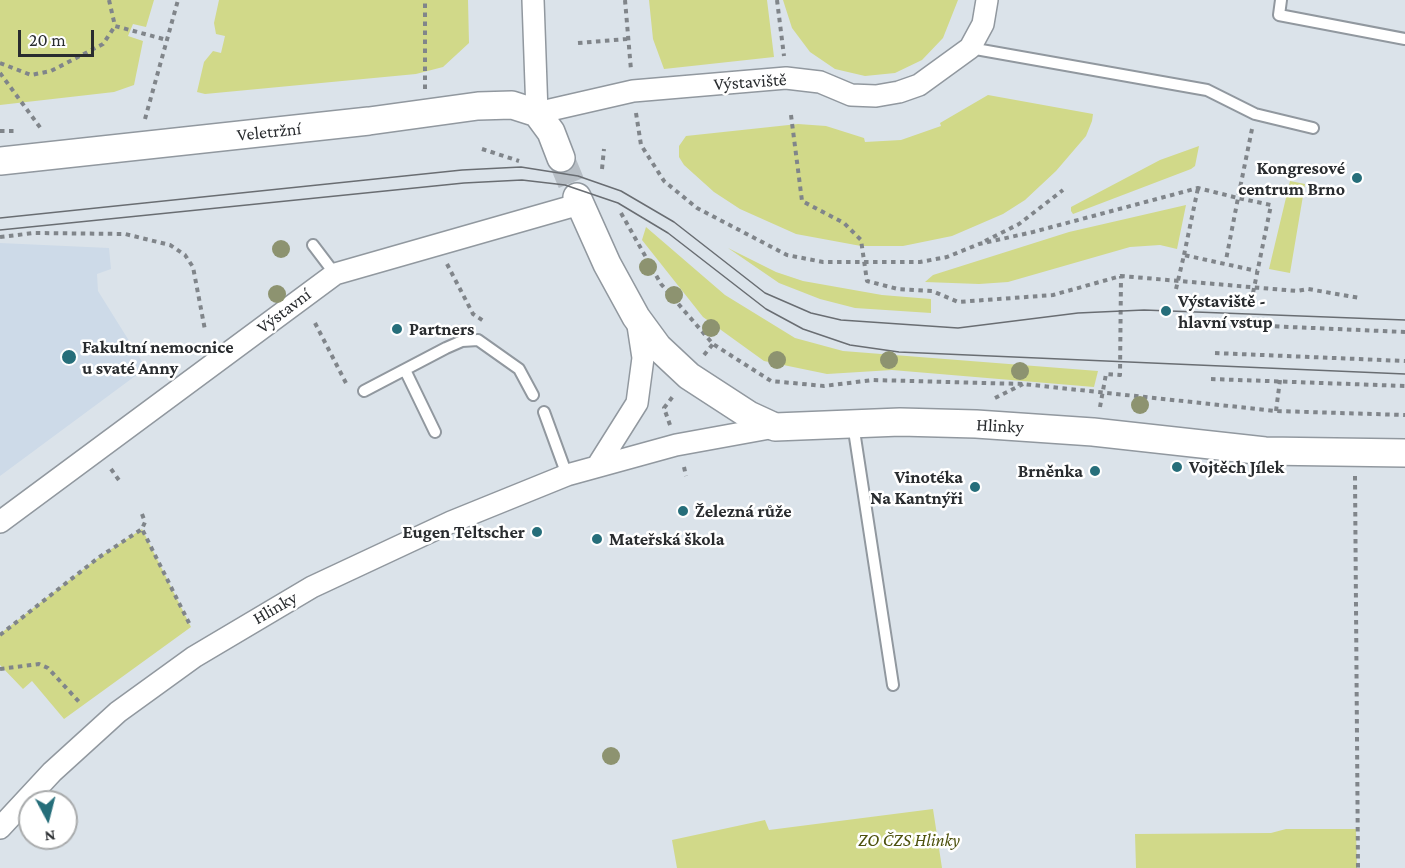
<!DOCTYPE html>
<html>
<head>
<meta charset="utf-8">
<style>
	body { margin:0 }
	#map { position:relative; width:1405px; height:868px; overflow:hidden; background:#dbe3ea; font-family:"Crimson Pro",serif }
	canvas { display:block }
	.north { position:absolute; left:18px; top:790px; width:60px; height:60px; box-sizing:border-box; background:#fff; border:2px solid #a9abac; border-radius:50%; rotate:173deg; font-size:16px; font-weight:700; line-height:24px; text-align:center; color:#292c2f }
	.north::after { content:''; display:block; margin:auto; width:21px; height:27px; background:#266e7a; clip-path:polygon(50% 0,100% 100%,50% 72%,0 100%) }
	.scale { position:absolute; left:18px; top:30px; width:76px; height:27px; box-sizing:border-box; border:3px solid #292c2f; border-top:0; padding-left:8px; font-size:18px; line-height:21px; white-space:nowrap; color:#292c2f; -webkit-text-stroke:4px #fff; paint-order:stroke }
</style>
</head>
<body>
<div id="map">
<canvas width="1405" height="868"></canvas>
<div class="north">N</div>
<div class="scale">20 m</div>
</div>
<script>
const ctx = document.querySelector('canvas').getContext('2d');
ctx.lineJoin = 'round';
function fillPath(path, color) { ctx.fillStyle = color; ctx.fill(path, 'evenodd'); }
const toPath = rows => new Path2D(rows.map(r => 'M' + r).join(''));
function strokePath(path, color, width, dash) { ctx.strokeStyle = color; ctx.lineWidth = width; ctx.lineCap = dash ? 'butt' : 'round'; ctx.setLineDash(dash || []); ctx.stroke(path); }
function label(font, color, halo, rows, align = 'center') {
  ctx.font = font + ' "Crimson Pro",serif'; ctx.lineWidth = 5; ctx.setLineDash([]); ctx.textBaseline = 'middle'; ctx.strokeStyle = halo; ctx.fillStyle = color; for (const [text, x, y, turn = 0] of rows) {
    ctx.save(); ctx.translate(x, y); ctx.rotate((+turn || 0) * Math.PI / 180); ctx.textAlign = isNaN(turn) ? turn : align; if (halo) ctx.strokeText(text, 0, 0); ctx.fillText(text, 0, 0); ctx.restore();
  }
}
fillPath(toPath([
	[0,243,109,248,111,269,97,274,98,291,146,368,0,476]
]), '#cddae8');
fillPath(toPath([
	[0,0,154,0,146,27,133,24,128,36,143,41,134,85,114,92,0,105],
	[219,0,468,0,469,43,443,67,416,74,205,94,197,92,204,62,213,51,221,53,225,36,216,34,214,23],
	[649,0,767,0,774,57,664,69,653,39],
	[783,0,958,0,943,38,922,60,895,73,865,76,835,69,810,52,792,28],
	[988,95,1093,114,1092,121,1086,136,1056,171,1025,200,1003,214,952,236,903,246,861,246,796,234,740,209,714,192,684,165,679,157,679,146,686,136,798,124,826,126,864,138,865,142,901,140,941,126,940,123],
	[1199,146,1195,166,1191,169,1073,214,1071,211,1071,207,1160,160],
	[1290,181,1305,184,1290,273,1269,269],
	[1186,205,1177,249,1160,245,1130,247,1008,282,979,284,925,282,933,275,1069,232],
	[646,227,725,295,795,338,843,351,1098,371,1094,387,892,370,827,374,764,361,703,317,642,240],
	[728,248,776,272,803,281,882,295,931,299,931,313,855,308,820,299,779,283],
	[142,529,191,627,64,719,32,681,23,689,0,665,0,634,98,558],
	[933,809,942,868,677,868,672,840,765,820,769,830],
	[1286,829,1356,829,1357,868,1136,868,1135,834,1271,833]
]), '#d1d989');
strokePath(toPath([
	[561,158,577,197]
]), '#b7bec5', 27, [27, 14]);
const service = toPath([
	[1281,0,1279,15,1405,39],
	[970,48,1207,90,1255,114,1313,128],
	[313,245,335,274],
	[405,370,435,432],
	[364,391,446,348,462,341,478,340,519,369,533,395],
	[544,412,567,475],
	[853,424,893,685]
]);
const minor = toPath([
	[533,0,537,113,633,91,786,78,820,82,851,95,876,96,899,92,919,85,970,48,983,24,987,0],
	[598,465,637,403,643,358,637,319],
	[0,522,335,274,580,204],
	[0,828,52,772,118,712,194,657,312,587,451,522,567,475,676,445,775,427]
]);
const tertiary = toPath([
	[0,161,369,121,478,106,512,105,537,113,551,132,561,158],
	[577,197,607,264,636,317,658,347,689,376,749,415,775,427,900,422,976,424,1093,432,1265,451,1405,453]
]);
strokePath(service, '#91989f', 14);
strokePath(minor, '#91989f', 24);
strokePath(tertiary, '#91989f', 30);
strokePath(toPath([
	[109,0,115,26,167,40],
	[625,0,631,70],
	[777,0,784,56],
	[578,43,627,39],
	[0,63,31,75,51,71,103,44,115,26],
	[0,73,42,130],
	[425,89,425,0],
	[636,113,641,145,664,181,697,208,787,255,823,262,920,262,947,257,979,244,1033,232,1198,188,1238,198,1226,260],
	[791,115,802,201,844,223,861,240,867,281,898,289,932,291,958,302,1053,295,1121,276,1297,291,1308,289,1360,298],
	[145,119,178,0],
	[1252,129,1238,198,1271,205,1253,293],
	[0,131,15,131],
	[482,149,519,161],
	[602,169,604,149],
	[621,213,661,284,713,344,771,381,824,386,873,380,1023,384,1276,411,1405,415],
	[0,237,34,233,125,234,170,245,185,255,193,267,205,330],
	[985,241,1019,224,1063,190],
	[1184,255,1198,188],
	[447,264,473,314,485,322],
	[1176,289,1184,255,1257,271],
	[315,323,347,385],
	[1221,324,1405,332],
	[1215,353,1405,361],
	[704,355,713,344],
	[1211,379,1405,386],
	[995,398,1023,384],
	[1100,407,1106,374,1120,375,1121,276],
	[1276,411,1280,380],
	[670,425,664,408,674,395],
	[684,467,686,476],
	[111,469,121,483],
	[1355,476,1358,868],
	[142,514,145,522,142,529,191,627],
	[0,635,98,558,142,529],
	[0,669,39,664,48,668,81,704]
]), '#80858a', 4, [4.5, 4.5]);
strokePath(service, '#fff', 10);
strokePath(minor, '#fff', 21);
strokePath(tertiary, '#fff', 27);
strokePath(toPath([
	[0,218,462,170,521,167,578,176,621,191,674,222,765,293,811,313,841,320,958,328,1078,313,1144,310,1405,320],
	[0,230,464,183,522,180,565,185,618,203,668,233,766,309,803,329,850,345,899,352,1405,374]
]), '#696d72', 1.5);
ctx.fillStyle = '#8d9370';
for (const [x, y] of [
	[281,249],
	[648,267],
	[277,294],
	[674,295],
	[711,328],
	[777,360],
	[889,360],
	[1020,371],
	[1140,405],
	[611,756]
]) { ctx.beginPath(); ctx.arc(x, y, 9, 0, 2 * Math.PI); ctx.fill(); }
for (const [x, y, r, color] of [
	[1357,178,6,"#266e7a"],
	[1166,311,6,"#266e7a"],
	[397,329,6,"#266e7a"],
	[69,357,8,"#266e7a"],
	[1177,467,6,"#266e7a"],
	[1095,471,6,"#266e7a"],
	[975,487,6,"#266e7a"],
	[683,511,6,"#266e7a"],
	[537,532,6,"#266e7a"],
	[597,539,6,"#266e7a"]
]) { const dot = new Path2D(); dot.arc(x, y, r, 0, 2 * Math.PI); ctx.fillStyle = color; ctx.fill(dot); strokePath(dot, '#fff', 2); }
label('18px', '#292c2f', '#fff', [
	["Výstaviště",750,82,-4],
	["Veletržní",269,132,-6],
	["Výstavní",284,311,-37],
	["Hlinky",1000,426,3],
	["Hlinky",275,608,-30]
]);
label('bold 18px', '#292c2f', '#fff', [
	["Kongresové",1345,168,"right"],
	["centrum Brno",1345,189,"right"],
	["Výstaviště -",1178,301],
	["hlavní vstup",1178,322],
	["Partners",409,329],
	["Fakultní nemocnice",82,347],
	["u svaté Anny",82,368],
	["Vojtěch Jílek",1189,467],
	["Brněnka",1083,471,"right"],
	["Vinotéka",963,477,"right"],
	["Na Kantnýři",963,498,"right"],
	["Železná růže",695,511],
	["Eugen Teltscher",525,532,"right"],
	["Mateřská škola",609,539]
], 'left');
label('italic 18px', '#4d510d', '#fff', [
	["ZO ČZS Hlinky",909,840]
]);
</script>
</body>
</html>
